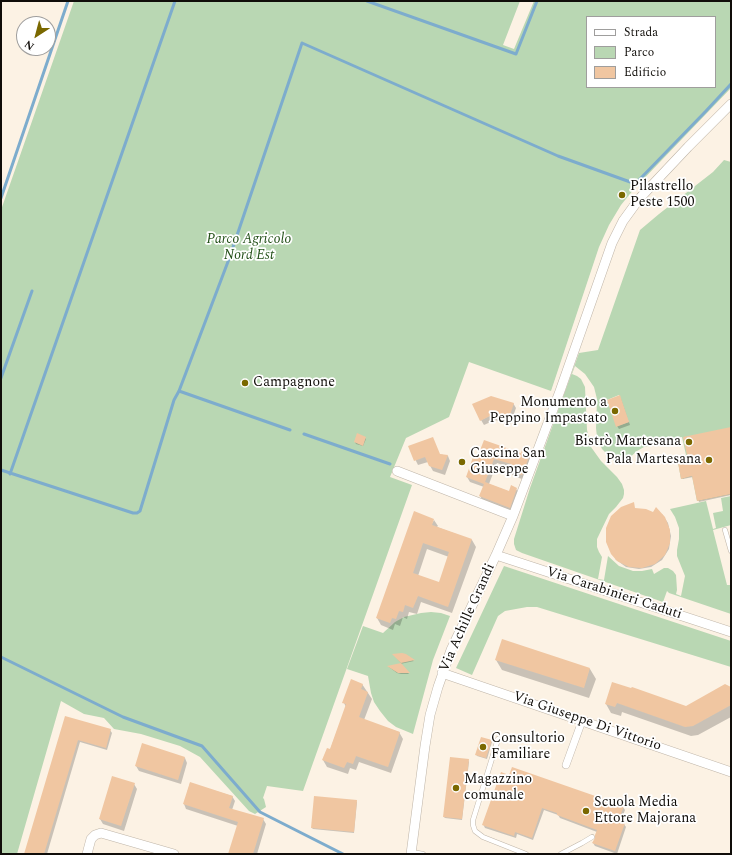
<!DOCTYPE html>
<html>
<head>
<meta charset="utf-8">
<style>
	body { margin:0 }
	#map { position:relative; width:732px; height:855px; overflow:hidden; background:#fcf2e4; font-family:Spectral,serif }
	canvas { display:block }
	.frame { position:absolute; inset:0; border:2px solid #100d09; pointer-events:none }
	.legend { position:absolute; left:586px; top:16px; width:130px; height:72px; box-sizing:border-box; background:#fff; border:1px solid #9f9e9d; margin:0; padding:5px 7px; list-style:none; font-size:12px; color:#100d09 }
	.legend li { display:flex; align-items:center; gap:8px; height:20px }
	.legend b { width:20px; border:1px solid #9f9e9d }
	.north { position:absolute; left:16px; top:16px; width:40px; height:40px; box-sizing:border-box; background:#fff; border:1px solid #9f9e9d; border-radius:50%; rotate:216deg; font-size:11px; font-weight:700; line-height:16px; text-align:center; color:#100d09 }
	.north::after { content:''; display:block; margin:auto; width:14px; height:18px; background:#7a6800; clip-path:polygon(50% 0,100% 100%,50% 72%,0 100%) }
</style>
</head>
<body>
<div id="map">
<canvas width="732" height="855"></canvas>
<div class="frame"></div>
<ul class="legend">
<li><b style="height:5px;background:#fff"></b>Strada</li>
<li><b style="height:11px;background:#b9d7b3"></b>Parco</li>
<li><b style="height:11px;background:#f0c6a1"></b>Edificio</li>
</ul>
<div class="north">N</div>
</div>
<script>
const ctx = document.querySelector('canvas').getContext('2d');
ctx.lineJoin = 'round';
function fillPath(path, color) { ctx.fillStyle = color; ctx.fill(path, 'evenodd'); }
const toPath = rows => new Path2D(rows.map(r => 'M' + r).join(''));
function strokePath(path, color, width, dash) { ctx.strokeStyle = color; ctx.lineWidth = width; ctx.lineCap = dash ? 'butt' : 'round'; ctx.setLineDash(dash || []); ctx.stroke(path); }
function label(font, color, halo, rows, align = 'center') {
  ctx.font = font + ' Spectral,serif'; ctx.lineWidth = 3.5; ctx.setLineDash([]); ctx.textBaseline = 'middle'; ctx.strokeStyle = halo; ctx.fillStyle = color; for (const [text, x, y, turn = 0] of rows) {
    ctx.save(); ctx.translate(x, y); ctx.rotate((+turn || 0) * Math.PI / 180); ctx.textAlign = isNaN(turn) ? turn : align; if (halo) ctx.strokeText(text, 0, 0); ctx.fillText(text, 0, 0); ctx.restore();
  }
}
fillPath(toPath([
	[74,1,520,1,503,45,514,49,534,1,731,1,731,88,634,189,621,205,609,225,599,247,551,391,469,362,449,417,406,438,390,477,412,485,303,791,267,786,263,798,264,799,266,807,255,814,249,811,200,757,180,746,141,734,114,729,104,718,84,714,61,701,17,854,1,854,1,210],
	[587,17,715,17,715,87,587,87],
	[724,160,731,162,731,494,697,501,692,476,681,479,677,457,686,455,682,437,644,447,637,451,626,461,619,463,614,461,602,449,597,437,596,428,597,399,594,387,585,374,575,366,572,374,577,376,581,379,585,387,587,430,591,447,601,461,617,477,622,484,624,490,624,494,623,498,616,507,609,514,597,539,597,547,599,552,602,557,598,579,604,580,608,556,619,566,633,571,642,571,652,569,654,574,664,568,668,568,673,571,676,575,677,590,676,594,681,596,685,576,677,556,677,550,679,539,679,528,675,517,670,509,706,501,713,529,716,528,713,513,723,511,721,498,731,496,731,525,713,530,727,585,731,585,731,614,669,593,667,591,663,602,522,553,516,550,514,544,514,539,530,488,579,353,598,350,640,230,659,214,713,172],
	[619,395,629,422,617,426,607,400],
	[504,566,731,641,731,667,537,607,527,607,505,611,498,616,472,675,456,668],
	[431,612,441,613,450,616,433,660,413,734,396,727,388,721,380,711,374,702,371,693,368,676,347,669,363,626,383,633,395,622,404,617,421,613]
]), '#b9d7b3');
fillPath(toPath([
	[621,399,630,425,619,429,617,426],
	[513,403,516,408,510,425,495,420,484,425,481,420],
	[731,428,731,495,699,502,693,477,683,479,682,478,688,456],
	[365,438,366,439,363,446,356,444,355,442],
	[409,447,448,456,450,461,445,475,433,471,428,462,418,465],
	[531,450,534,455,525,480,513,476,510,471,511,468,497,463,489,484,510,492,516,489,519,494,512,513,483,501,480,496,484,487,470,482,467,477,478,460,522,454],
	[635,509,662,514,668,523,671,536,669,549,662,560,651,567,639,569,626,567,615,559],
	[434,520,438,526,437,527,472,540,476,547,452,613,421,602,417,614,409,612,407,619,403,617,400,626,395,624,393,630,381,625,377,618],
	[427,549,449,557,440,583,418,576],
	[393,654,406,655,414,661,400,664,409,674,401,674,397,673,389,667,402,664],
	[496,660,590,669,596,679,589,698,502,670],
	[613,683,686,707,731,688,731,717,698,735,691,736,622,712,621,716,611,713,606,704],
	[362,684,372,699,364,720,399,732,403,739,391,773,359,762,356,770,350,768,348,774,327,767,323,760,330,750,346,707,344,703],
	[66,717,110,730,112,733,107,750,80,742,47,854,25,854],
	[491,741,492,742,487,759,477,756,476,754],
	[185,758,187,763,181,784,139,771,136,766],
	[468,760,469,762,462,820,445,818,444,817],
	[501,774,623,807,625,810,620,823,624,824,626,827,617,854,595,846,593,843,596,839,597,832,560,818,558,815,544,810,533,840,517,834,516,838,485,828,483,824],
	[190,783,232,796,235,801,232,810,263,819,266,824,257,854,229,854,238,826,186,809,184,804],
	[134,784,137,789,124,831,103,824,100,819],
	[356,801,357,802,354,833,313,829,312,828]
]), '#0003');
strokePath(toPath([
	[367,1,516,54,537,1],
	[1,198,68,1],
	[1,378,32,291],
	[179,391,290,430],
	[304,434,390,464],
	[1,470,133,513,137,513,140,511,174,400,179,391,229,259,302,43,558,156,633,183,639,180,706,111,731,84],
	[10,474,175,1],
	[1,657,123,717,202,746,260,812,343,854]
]), '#7daccd', 3);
fillPath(toPath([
	[620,395,629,422,616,427,607,400],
	[491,396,514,403,508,421,492,415,480,421,472,404],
	[731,427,731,494,697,501,692,476,681,479,677,457,687,455,683,437],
	[357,433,366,437,363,446,354,442],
	[433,437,440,454,448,455,442,470,429,466,425,457,414,461,408,446],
	[484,440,521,453,523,447,532,449,522,475,509,471,511,464,494,459,485,482,509,491,511,485,517,488,510,508,479,496,484,484,466,477,473,457,477,458],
	[634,502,635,508,646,509,653,512,656,507,665,517,670,530,670,543,665,555,655,564,642,568,629,567,617,561,611,554,606,542,606,528,611,516,621,507],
	[414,511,434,519,432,525,472,539,448,607,418,596,413,608,405,605,403,612,399,611,396,619,392,618,390,623,376,618],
	[423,543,449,552,439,582,413,573],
	[502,639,590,668,584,688,495,660],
	[402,653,406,654,415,660,401,663,392,654],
	[401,663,410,673,398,673,387,666],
	[351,679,363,684,361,689,368,692,359,717,400,732,388,767,356,756,353,764,347,762,344,768,322,760,327,748,330,749,346,704,342,703],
	[612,682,631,688,632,687,686,706,725,684,731,687,731,705,693,726,685,727,617,703,615,707,605,704],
	[65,716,111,729,106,748,78,740,44,854,24,854],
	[481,737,492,740,486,758,475,755],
	[142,743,185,757,178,780,135,766],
	[450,757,469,759,462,819,443,817],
	[512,767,624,806,618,821,625,823,615,851,592,843,595,838,595,835,597,830,557,815,557,813,542,808,532,838,515,832,514,836,482,825,501,772,509,775],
	[112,776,135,783,121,826,99,819],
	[190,782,233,796,229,808,264,818,253,854,228,854,238,822,183,804],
	[314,796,357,800,354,832,311,828]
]), '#f0c6a1');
const service = toPath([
	[725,530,731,551],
	[498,739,473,820,473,825,475,831,483,837,526,854],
	[411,852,423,854],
	[561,854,582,843,592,837]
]);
const pedestrian = toPath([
	[566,765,582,721]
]);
const minor = toPath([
	[397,471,513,516],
	[496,555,731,632],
	[442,673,731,772],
	[87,854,91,839,95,835,101,833,174,854],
	[411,854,425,746,430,715,438,687,451,650,496,555,513,516,560,391,612,243,623,221,639,199,688,147,731,104]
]);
strokePath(service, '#bfb5a8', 5.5);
strokePath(pedestrian, '#bfb5a8', 8);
strokePath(minor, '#bfb5a8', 10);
strokePath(service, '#fff', 4.5);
strokePath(pedestrian, '#fff', 7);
strokePath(minor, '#fff', 9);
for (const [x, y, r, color] of [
	[622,195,4,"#7a6800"],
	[245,383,4,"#7a6800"],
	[615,411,4,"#7a6800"],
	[689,442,4,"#7a6800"],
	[709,460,4,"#7a6800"],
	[462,462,4,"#7a6800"],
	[483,747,4,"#7a6800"],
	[456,788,4,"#7a6800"],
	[586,811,4,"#7a6800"]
]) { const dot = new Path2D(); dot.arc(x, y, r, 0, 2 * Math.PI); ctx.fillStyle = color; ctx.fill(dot); strokePath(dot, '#fff', 1.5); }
label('14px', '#100d09', '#fff', [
	["Pilastrello",630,187],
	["Peste 1500",630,203],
	["Campagnone",253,383],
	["Monumento a",607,403,"right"],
	["Peppino Impastato",607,419,"right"],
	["Bistrò Martesana",681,442,"right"],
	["Cascina San",470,454],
	["Giuseppe",470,470],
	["Pala Martesana",701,460,"right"],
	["Consultorio",491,739],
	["Familiare",491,755],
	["Magazzino",464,780],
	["comunale",464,796],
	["Scuola Media",594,803],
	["Ettore Majorana",594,819]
], 'left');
label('italic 14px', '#235018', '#fff', [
	["Parco Agricolo",249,240],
	["Nord Est",249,256]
]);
label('14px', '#100d09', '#fff', [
	["Via Carabinieri Caduti",614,594,18],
	["Via Achille Grandi",468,618,-66],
	["Via Giuseppe Di Vittorio",587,722,19]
]);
</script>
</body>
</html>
